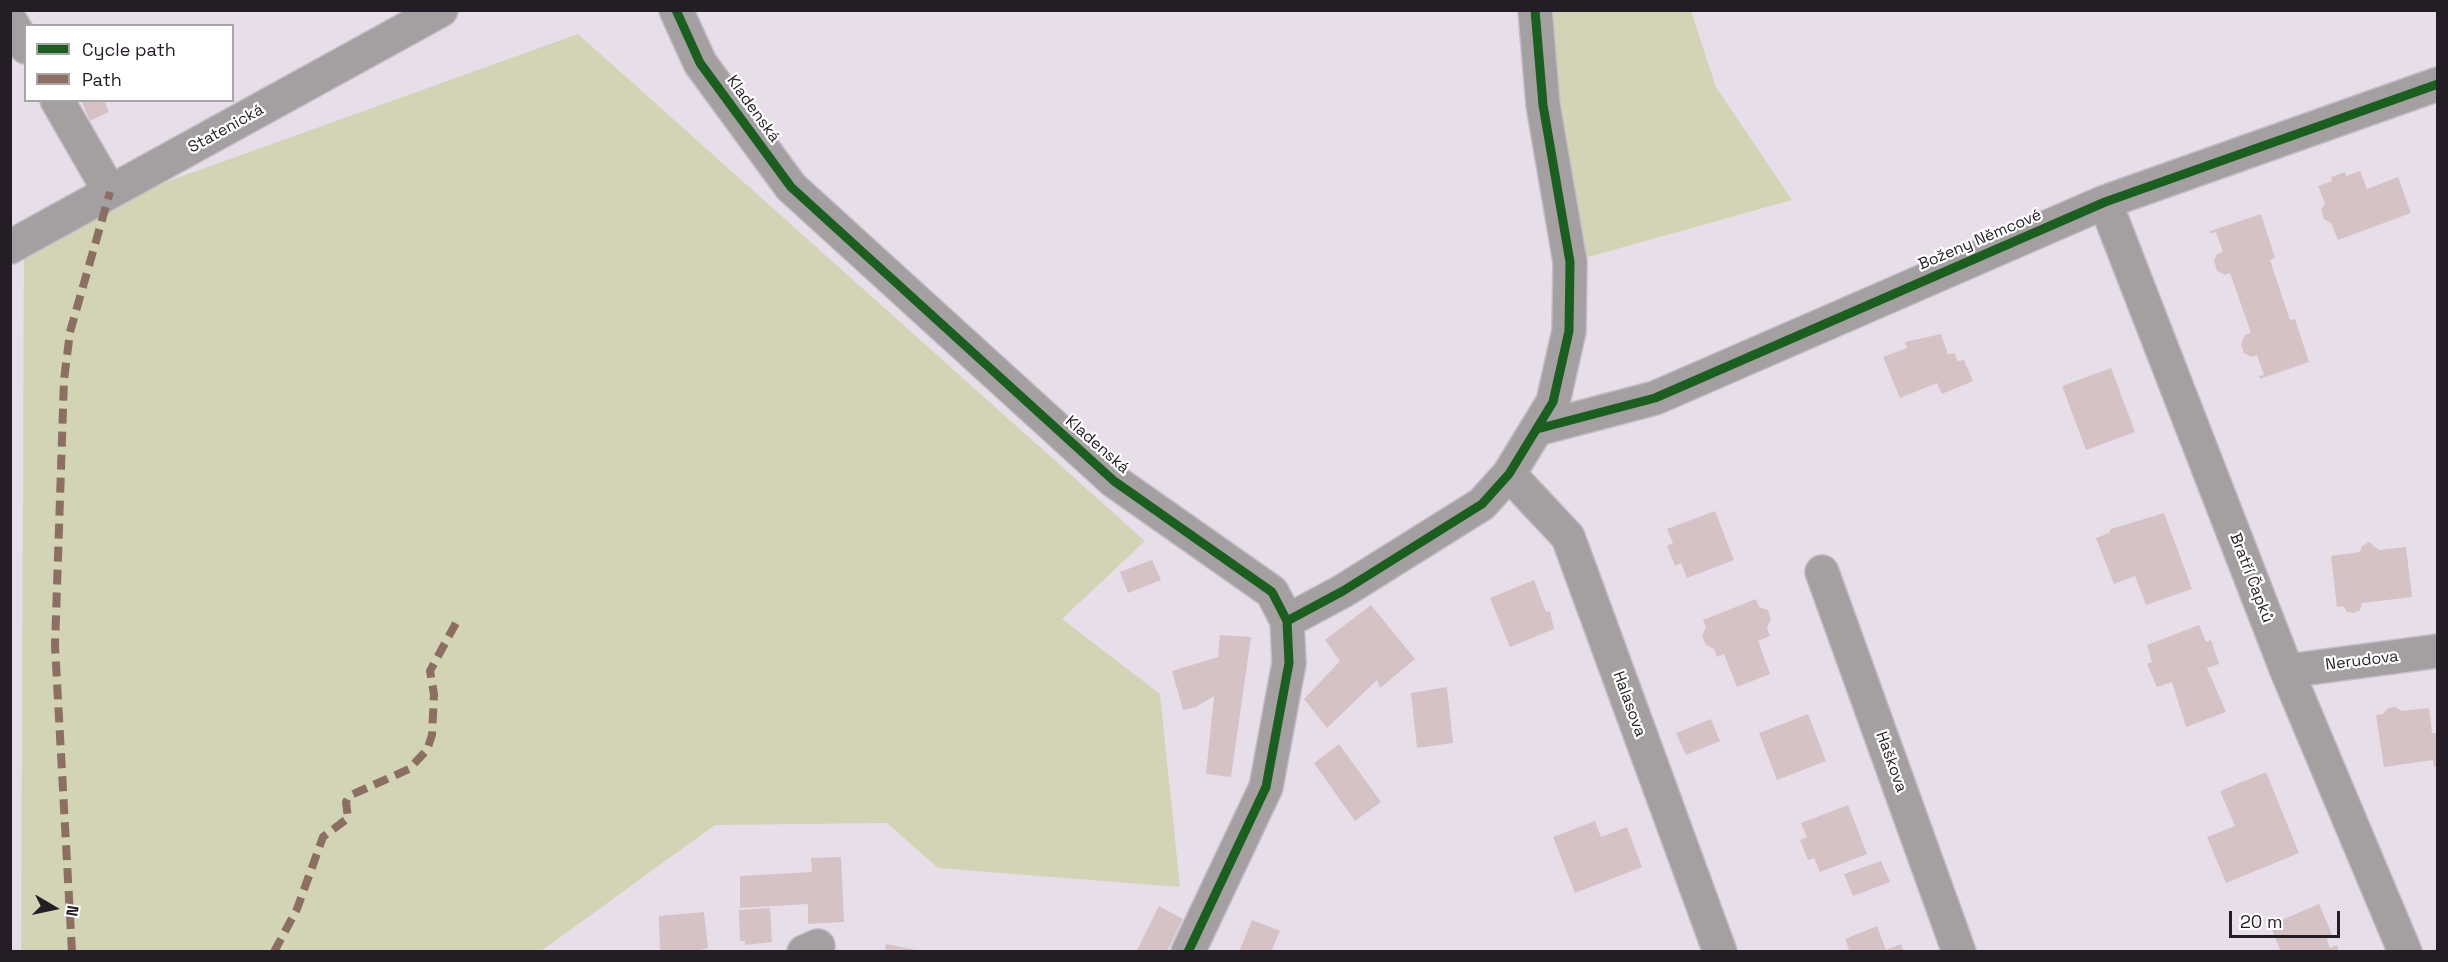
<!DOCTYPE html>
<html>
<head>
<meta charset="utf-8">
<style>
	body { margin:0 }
	#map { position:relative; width:2448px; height:962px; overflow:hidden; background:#e8deea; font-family:"Space Grotesk",sans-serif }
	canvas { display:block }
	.frame { position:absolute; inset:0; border:12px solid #241d26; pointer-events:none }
	.legend { position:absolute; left:24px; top:24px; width:210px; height:78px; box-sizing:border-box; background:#fff; border:2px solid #a7a5a8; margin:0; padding:8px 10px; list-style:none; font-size:18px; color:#241d26 }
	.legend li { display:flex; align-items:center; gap:12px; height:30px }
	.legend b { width:30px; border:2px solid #a7a5a8 }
	.north { position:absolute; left:24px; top:878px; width:60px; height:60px; -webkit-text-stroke:4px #fff; paint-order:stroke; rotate:99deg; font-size:16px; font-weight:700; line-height:24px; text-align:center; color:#241d26 }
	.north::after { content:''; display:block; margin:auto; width:21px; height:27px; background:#241d26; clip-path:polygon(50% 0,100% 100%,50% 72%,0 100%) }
	.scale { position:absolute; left:2229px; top:911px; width:111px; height:27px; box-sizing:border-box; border:3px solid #241d26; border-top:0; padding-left:8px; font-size:18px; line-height:21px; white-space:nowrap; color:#241d26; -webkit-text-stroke:4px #fff; paint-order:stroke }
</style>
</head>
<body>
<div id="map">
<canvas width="2448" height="962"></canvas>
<div class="frame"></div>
<ul class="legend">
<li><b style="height:8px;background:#1b5e20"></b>Cycle path</li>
<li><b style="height:8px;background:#8d6e63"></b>Path</li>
</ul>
<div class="north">N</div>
<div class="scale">20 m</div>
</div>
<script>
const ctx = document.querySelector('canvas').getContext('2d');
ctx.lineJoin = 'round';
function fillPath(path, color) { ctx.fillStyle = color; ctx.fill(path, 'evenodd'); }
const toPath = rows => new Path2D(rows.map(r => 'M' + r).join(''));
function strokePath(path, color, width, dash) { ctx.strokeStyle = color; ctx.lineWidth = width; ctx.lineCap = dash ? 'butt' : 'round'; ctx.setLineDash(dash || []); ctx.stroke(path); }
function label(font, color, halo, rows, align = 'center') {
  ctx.font = font + ' "Space Grotesk",sans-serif'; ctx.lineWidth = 4.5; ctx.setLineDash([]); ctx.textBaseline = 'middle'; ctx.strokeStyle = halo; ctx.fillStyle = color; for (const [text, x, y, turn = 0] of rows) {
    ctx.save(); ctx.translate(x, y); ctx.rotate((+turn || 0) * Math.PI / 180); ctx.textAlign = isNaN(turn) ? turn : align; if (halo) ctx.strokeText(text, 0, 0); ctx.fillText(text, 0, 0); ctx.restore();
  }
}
fillPath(toPath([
	[1536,11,1691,11,1716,87,1792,200,1570,262],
	[578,34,1145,541,1062,619,1160,694,1180,887,938,868,887,823,715,825,541,951,21,952,24,233]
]), '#d2d4b5');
fillPath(toPath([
	[81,100,104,100,109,112,90,121],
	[2360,171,2367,189,2398,177,2411,213,2338,240,2331,223,2324,219,2321,210,2325,203,2318,186,2332,181,2331,177,2345,172,2346,176],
	[2261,214,2275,258,2270,260,2290,320,2295,319,2309,362,2260,379,2259,376,2264,375,2257,355,2252,357,2244,353,2241,344,2245,335,2251,333,2230,273,2225,275,2217,271,2214,261,2217,254,2223,252,2216,232,2211,234,2210,231],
	[1941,334,1948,354,1954,353,1958,361,1964,360,1973,381,1942,394,1937,383,1900,398,1883,357,1907,348,1905,342],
	[2111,368,2135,432,2086,450,2062,386],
	[1715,511,1734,560,1687,578,1681,563,1675,566,1667,546,1673,543,1667,529],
	[2164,513,2192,589,2146,605,2135,576,2114,584,2096,538,2109,533,2111,529],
	[2369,542,2379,550,2406,547,2412,597,2362,603,2360,610,2354,613,2347,612,2343,606,2337,607,2331,556,2360,552,2362,546],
	[1152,560,1161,580,1128,593,1120,572],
	[1534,580,1546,612,1550,611,1554,629,1510,647,1490,598],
	[1756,599,1759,607,1768,610,1771,619,1767,628,1770,636,1758,641,1770,674,1737,687,1724,654,1717,657,1714,649,1706,645,1702,636,1706,627,1703,620],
	[1371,605,1415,659,1380,688,1377,680,1327,728,1304,699,1340,661,1325,640],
	[2199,625,2206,642,2211,640,2219,664,2207,668,2226,712,2186,727,2172,682,2157,687,2147,664,2152,662,2147,645],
	[1220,635,1251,637,1231,777,1206,774,1214,696,1196,707,1183,710,1172,671,1218,657],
	[1447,687,1453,743,1417,748,1411,693],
	[2396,707,2401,711,2429,708,2432,733,2438,733,2438,766,2434,767,2433,760,2384,767,2376,715,2383,714,2388,708],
	[1808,714,1826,761,1777,780,1759,733],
	[1711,719,1720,741,1686,755,1676,733],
	[1339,744,1381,802,1355,821,1314,763],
	[2266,772,2299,853,2226,883,2207,837,2235,826,2220,791],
	[1848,805,1867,854,1820,872,1814,858,1808,860,1800,840,1807,837,1801,823],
	[1595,821,1601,837,1627,827,1642,867,1575,893,1553,837],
	[841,857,844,922,808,924,808,904,740,908,740,876,812,872,811,858],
	[1881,861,1890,882,1853,896,1844,874],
	[2319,904,2332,934,2326,937,2330,948,2337,945,2339,952,2281,952,2270,925],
	[1159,906,1183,919,1167,952,1136,952],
	[770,908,772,942,745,945,745,941,740,941,739,910],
	[704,912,708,948,692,952,660,952,659,916],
	[1252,920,1280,931,1271,952,1239,952],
	[1877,926,1886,950,1901,944,1904,952,1850,952,1845,939],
	[886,944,916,950,916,952,885,952]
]), '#d5c2c5');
const minor = toPath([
	[676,10,700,63,791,187,1114,481,1272,592,1287,621,1289,663,1266,787,1188,952],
	[10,21,26,47],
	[57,100,110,192],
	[2105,202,2287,671,2405,952],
	[10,247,441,10],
	[1537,429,1655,398,2105,202,2438,84],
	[1509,474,1568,537,1720,952],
	[1822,572,1959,952],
	[1287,621,1343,591,1482,504,1509,474,1553,402,1569,331,1570,262,1543,105,1535,10],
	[2287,671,2438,651],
	[804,952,818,946]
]);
strokePath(minor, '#c4bcc6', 36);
strokePath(minor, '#a4a0a1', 33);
strokePath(toPath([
	[72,952,55,646,64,380,70,332,110,192],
	[274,952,297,909,323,837,348,818,346,802,349,796,409,769,427,750,432,735,434,694,430,671,456,623]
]), '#8d6e63', 8, [15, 8]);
strokePath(toPath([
	[676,10,700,63,791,187,1114,481,1272,592,1287,621,1289,663,1266,787,1188,952],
	[1537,429,1655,398,2105,202,2438,84],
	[1287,621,1343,591,1482,504,1509,474,1553,402,1569,331,1570,262,1543,105,1535,10]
]), '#1b5e20', 9);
label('16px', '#241d26', '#fff', [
	["Kladenská",753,109,54],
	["Statenická",226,129,-29],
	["Boženy Němcové",1980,240,-23],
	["Kladenská",1097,445,41],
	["Bratří Čapků",2251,578,69],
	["Nerudova",2362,661,-7],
	["Halasova",1629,704,70],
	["Haškova",1891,762,70]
]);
</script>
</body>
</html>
